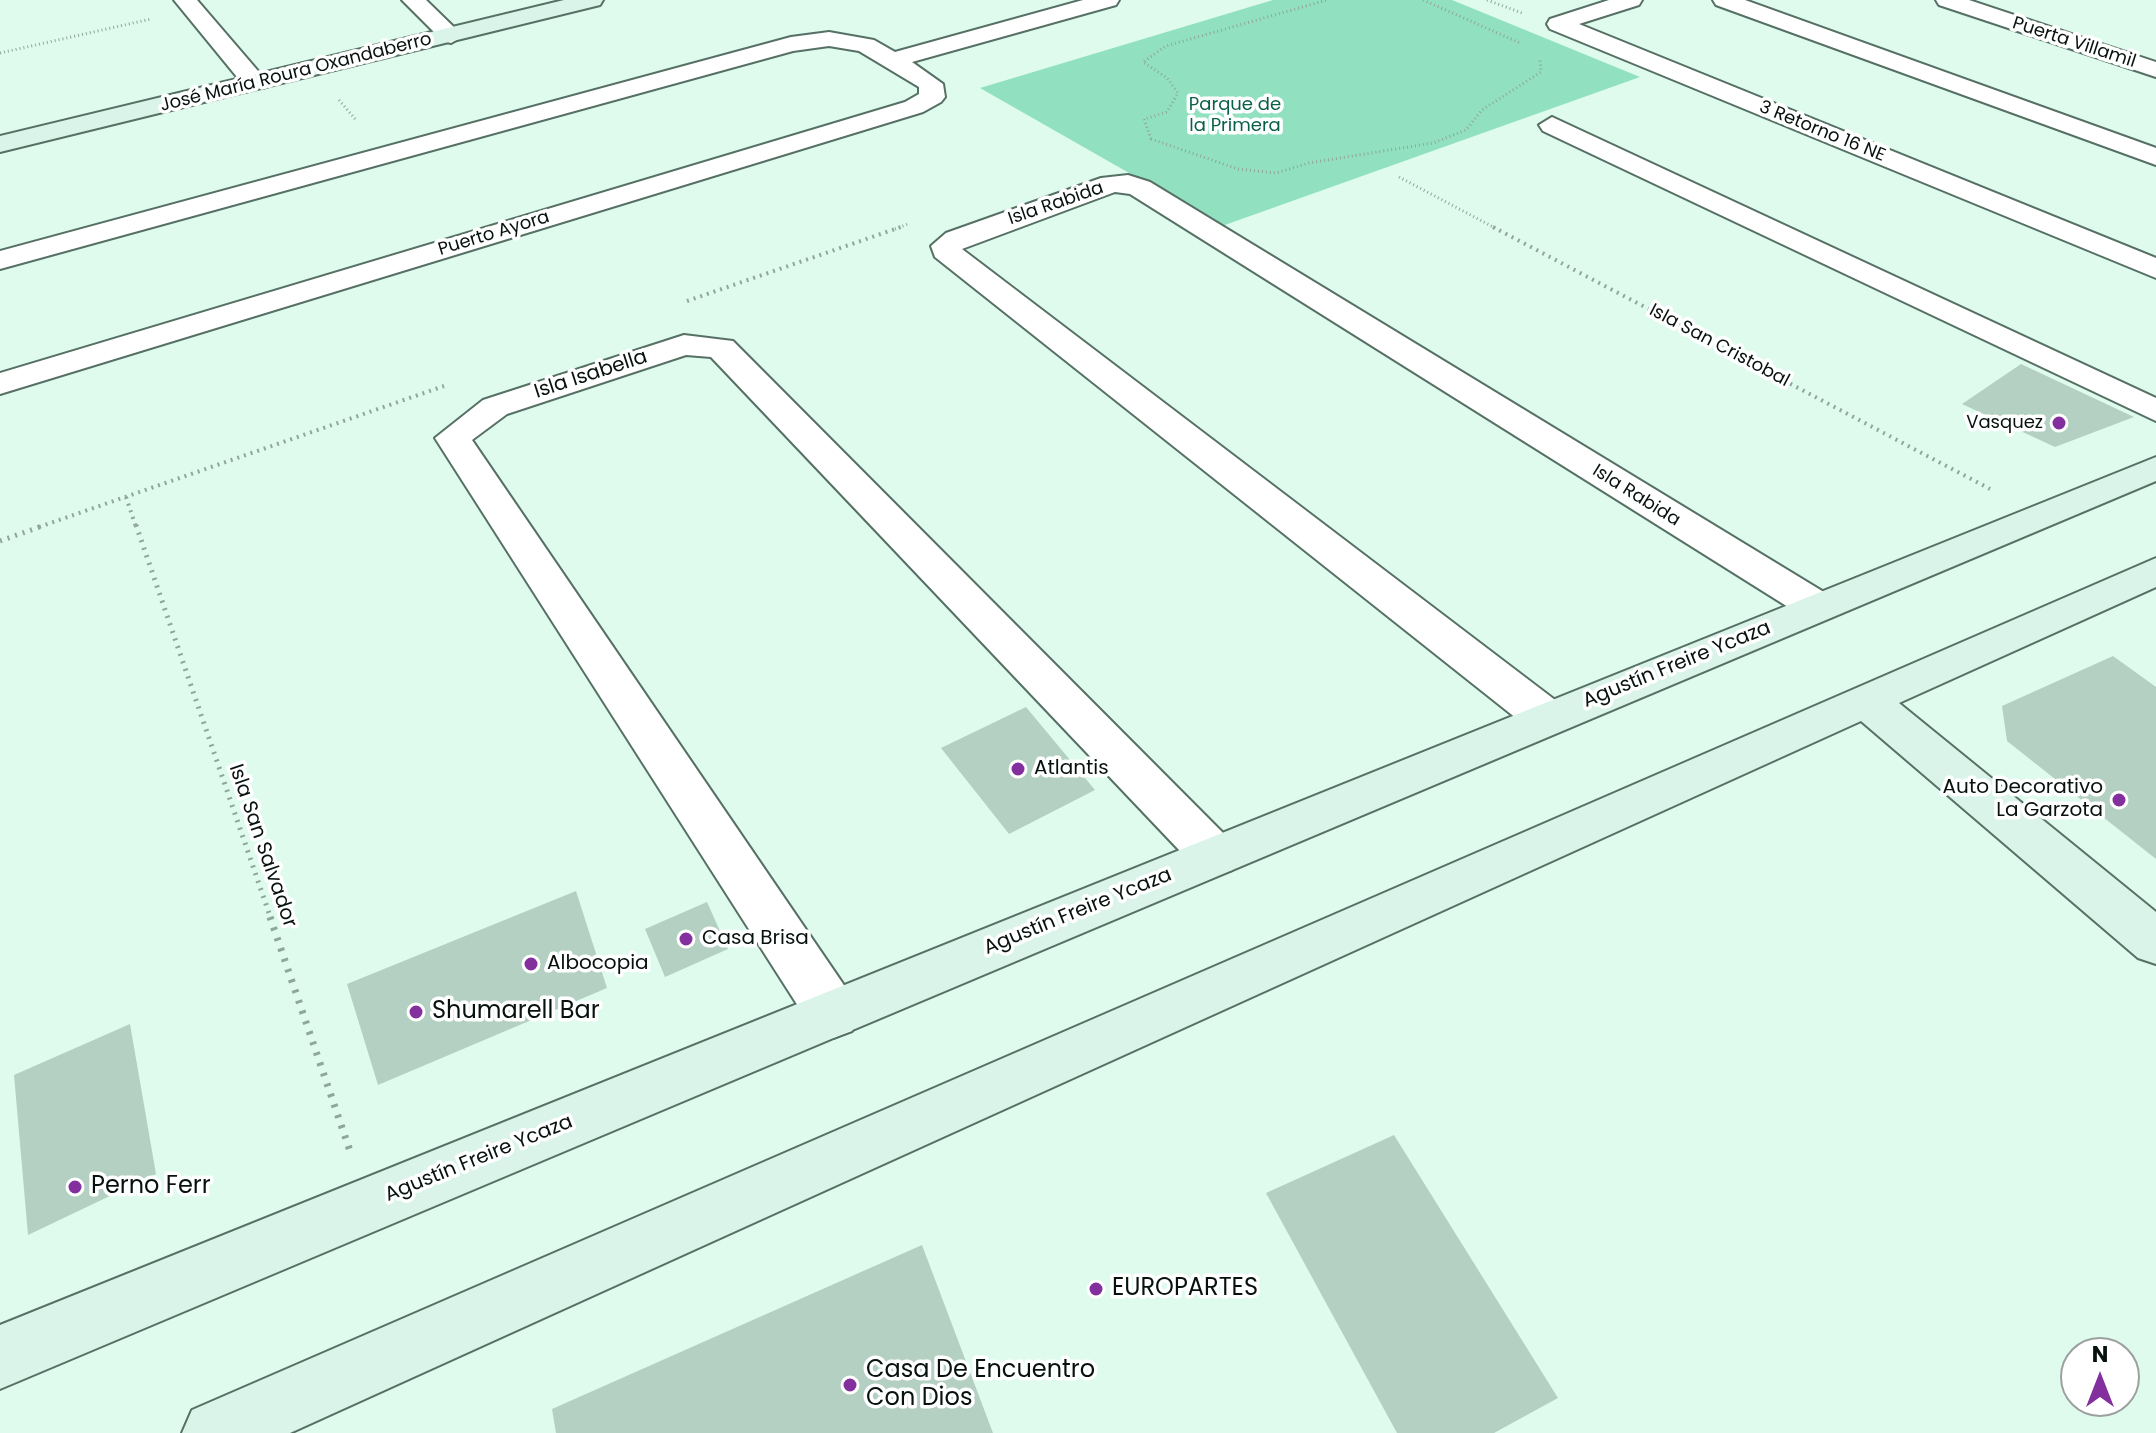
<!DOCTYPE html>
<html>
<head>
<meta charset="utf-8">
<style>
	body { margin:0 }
	#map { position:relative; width:2156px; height:1433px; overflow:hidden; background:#defbee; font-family:Poppins,sans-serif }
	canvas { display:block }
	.north { position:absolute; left:2060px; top:1337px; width:80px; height:80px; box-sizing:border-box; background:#fff; border:2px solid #9ca09e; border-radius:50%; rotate:0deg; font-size:22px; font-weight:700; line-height:32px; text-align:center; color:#07110d }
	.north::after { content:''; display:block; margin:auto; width:28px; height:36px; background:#83309e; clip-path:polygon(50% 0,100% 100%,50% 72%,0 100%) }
</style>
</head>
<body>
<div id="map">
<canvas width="2156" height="1433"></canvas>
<div class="north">N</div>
</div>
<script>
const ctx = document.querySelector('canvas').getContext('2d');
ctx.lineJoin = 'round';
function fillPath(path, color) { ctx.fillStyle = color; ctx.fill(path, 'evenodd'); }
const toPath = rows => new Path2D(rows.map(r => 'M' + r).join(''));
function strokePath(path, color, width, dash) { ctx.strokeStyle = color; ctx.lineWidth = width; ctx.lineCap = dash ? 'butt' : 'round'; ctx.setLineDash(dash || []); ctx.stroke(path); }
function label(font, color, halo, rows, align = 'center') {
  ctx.font = font + ' Poppins,sans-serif'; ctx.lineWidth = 7; ctx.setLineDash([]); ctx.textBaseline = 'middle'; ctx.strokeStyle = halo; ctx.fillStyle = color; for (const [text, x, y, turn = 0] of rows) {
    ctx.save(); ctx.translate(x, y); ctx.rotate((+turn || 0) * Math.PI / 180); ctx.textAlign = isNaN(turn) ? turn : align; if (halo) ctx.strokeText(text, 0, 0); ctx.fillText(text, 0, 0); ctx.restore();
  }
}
fillPath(toPath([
	[1273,0,1452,0,1640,77,1222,226,980,88]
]), '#91e1c1');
fillPath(toPath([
	[2021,364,2134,417,2055,447,1962,404],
	[2113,656,2156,687,2156,859,2007,741,2002,706],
	[1026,707,1095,790,1009,834,941,748],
	[576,891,607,988,378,1085,347,984],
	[707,902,728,949,665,977,645,929],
	[130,1024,156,1174,28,1235,14,1075],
	[1394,1135,1558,1398,1494,1433,1397,1433,1266,1193],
	[922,1245,993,1433,556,1433,552,1409]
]), '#b4d0c3');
const street = toPath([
	[174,0,197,0,264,78,267,83,264,88,246,88,174,0],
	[402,0,426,0,463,36,451,43,443,41,402,0],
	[1083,0,1119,0,1116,5,912,62,943,84,945,97,941,102,923,112,0,394,0,373,905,102,919,94,919,87,859,51,829,46,793,51,0,269,0,251,791,37,829,32,874,40,895,52,1083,0],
	[1609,0,1642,0,1639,5,1579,24,2156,258,2156,278,1550,29,1547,24,1550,19,1609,0],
	[1713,0,1745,0,2156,148,2156,165,1716,5,1713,0],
	[1936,0,1969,0,2156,62,2156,77,1939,5,1936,0],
	[1552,117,2156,398,2156,421,1543,131,1539,125,1552,117],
	[1128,175,1150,182,1832,597,1838,607,1832,617,1818,621,1804,617,1130,194,1115,192,962,249,1563,706,1569,718,1563,730,1547,735,1531,730,935,257,931,246,946,233,1101,178,1128,175],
	[684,335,733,341,1232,842,1239,856,1232,870,1215,876,1198,870,711,357,686,355,507,414,472,440,852,997,860,1014,852,1031,833,1038,814,1031,435,438,483,400,684,335]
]);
const secondary = toPath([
	[564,0,603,0,600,5,0,152,0,136,564,0],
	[2156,457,2156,481,0,1389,0,1325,2156,457],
	[2156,558,2156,587,1899,703,2156,912,2156,964,2138,958,1861,721,290,1433,182,1433,192,1410,2156,558]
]);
strokePath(street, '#567065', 4);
strokePath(secondary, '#567065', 4);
strokePath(toPath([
	[1423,0,1520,43],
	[1487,0,1522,13],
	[0,53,151,19],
	[339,100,356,120],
	[1151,139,1238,169,1276,173,1309,163,1433,143,1466,130,1482,110,1541,72,1540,59],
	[1151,139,1144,119,1167,112,1178,93,1167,78,1143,62,1166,46,1327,0],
	[1399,177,1497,229],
	[895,229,908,224]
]), '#90a69c', 3, [1, 3]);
strokePath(toPath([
	[1493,227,1990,489],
	[687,301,901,227],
	[126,497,136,527],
	[39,527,444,386]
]), '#90a69c', 4, [2, 5]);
strokePath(toPath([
	[136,525,271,919],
	[0,541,45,525]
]), '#90a69c', 5, [2, 6]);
strokePath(toPath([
	[270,917,350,1151]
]), '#90a69c', 7, [3, 8]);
fillPath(street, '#fff');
fillPath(secondary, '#dbf4ea');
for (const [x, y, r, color] of [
	[2059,423,8,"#83309e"],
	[1018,769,8,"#83309e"],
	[2119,800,8,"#83309e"],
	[686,939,8,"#83309e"],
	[531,964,8,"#83309e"],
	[416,1012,8,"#83309e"],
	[75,1187,8,"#83309e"],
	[1096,1289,8,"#83309e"],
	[850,1385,8,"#83309e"]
]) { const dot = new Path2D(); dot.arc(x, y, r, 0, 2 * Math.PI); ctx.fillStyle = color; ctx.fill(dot); strokePath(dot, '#fff', 3); }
label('18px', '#07110d', '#fff', [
	["Puerta Villamil",2074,43,18],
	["José María Roura Oxandaberro",296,73,-14],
	["3 Retorno 16 NE",1822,132,22],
	["Isla Rabida",1056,204,-19],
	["Puerto Ayora",494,234,-17],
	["Isla San Cristobal",1719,346,28],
	["Isla Rabida",1636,496,32]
]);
label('18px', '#0a6047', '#fff', [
	["Parque de",1235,105],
	["la Primera",1235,126]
]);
label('18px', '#07110d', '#fff', [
	["Vasquez",2043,423]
], 'right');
label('20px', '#07110d', '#fff', [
	["Isla Isabella",591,375,-18],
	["Agustín Freire Ycaza",1677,665,-22],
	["Isla San Salvador",262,846,71],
	["Agustín Freire Ycaza",1078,912,-22],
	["Agustín Freire Ycaza",479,1159,-22]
]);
label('20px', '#07110d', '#fff', [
	["Atlantis",1034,769],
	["Auto Decorativo",2103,788,"right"],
	["La Garzota",2103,811,"right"],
	["Casa Brisa",702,939],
	["Albocopia",547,964]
], 'left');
label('24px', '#07110d', '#fff', [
	["Shumarell Bar",432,1012],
	["Perno Ferr",91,1187],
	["EUROPARTES",1112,1289],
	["Casa De Encuentro",866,1371],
	["Con Dios",866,1399]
], 'left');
</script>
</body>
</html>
